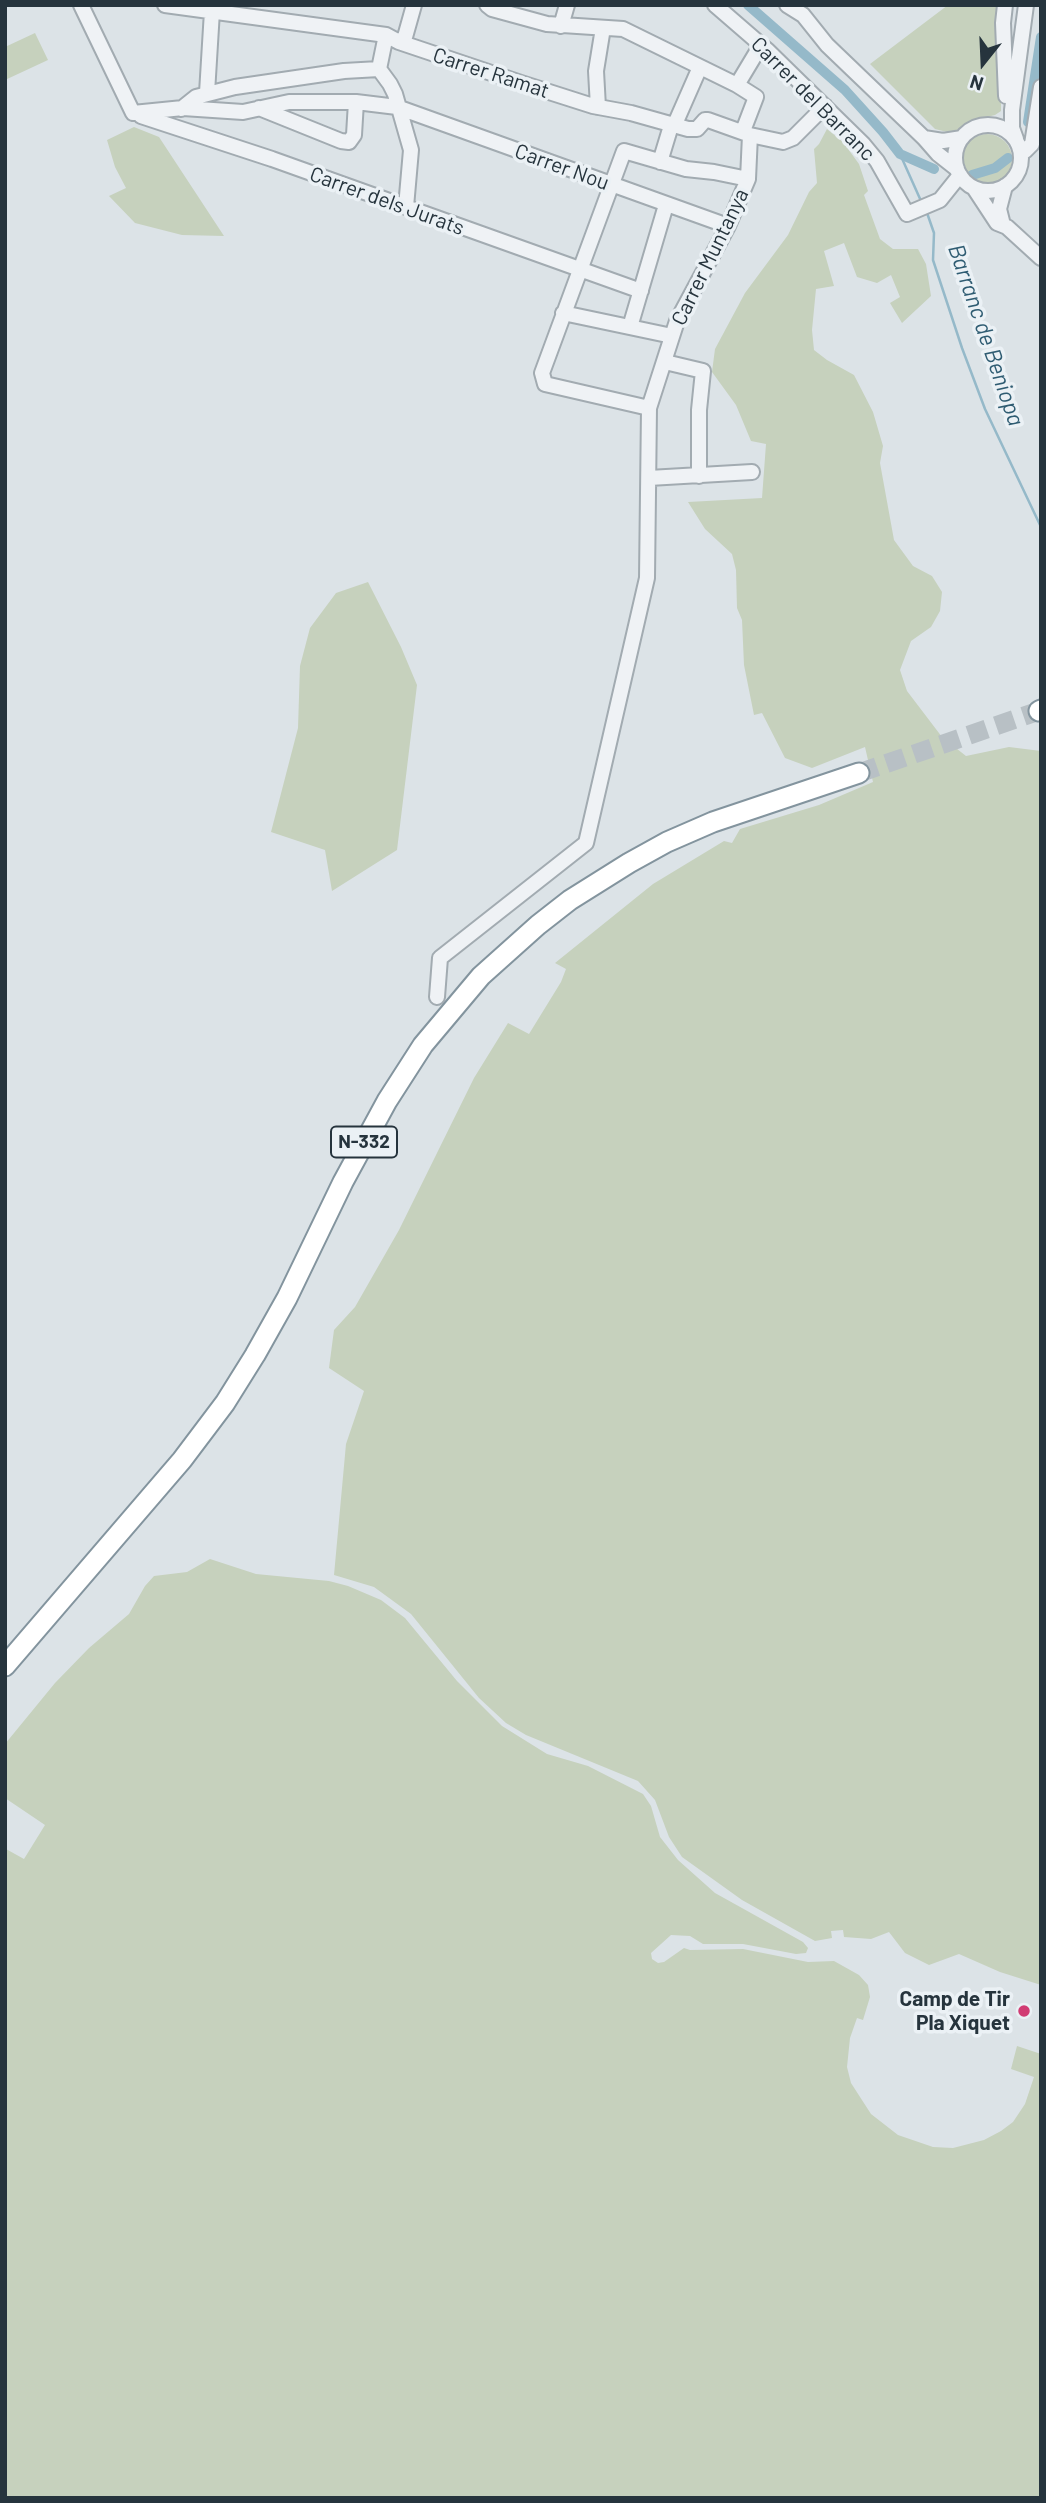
<!DOCTYPE html>
<html>
<head>
<meta charset="utf-8">
<style>
	body { margin:0 }
	#map { position:relative; width:1046px; height:2503px; overflow:hidden; background:#dce3e7; font-family:Barlow,sans-serif }
	canvas { display:block }
	.frame { position:absolute; inset:0; border:7px solid #26343d; pointer-events:none }
	.north { position:absolute; left:948px; top:28px; width:70px; height:70px; -webkit-text-stroke:5px #ebf1f5; paint-order:stroke; rotate:198deg; font-size:19px; font-weight:700; line-height:28px; text-align:center; color:#26343d }
	.north::after { content:''; display:block; margin:auto; width:24px; height:32px; background:#26343d; clip-path:polygon(50% 0,100% 100%,50% 72%,0 100%) }
</style>
</head>
<body>
<div id="map">
<canvas width="1046" height="2503"></canvas>
<div class="frame"></div>
<div class="north">N</div>
</div>
<script>
const ctx = document.querySelector('canvas').getContext('2d');
ctx.lineJoin = 'round';
function fillPath(path, color) { ctx.fillStyle = color; ctx.fill(path, 'evenodd'); }
const toPath = rows => new Path2D(rows.map(r => 'M' + r).join(''));
function strokePath(path, color, width, dash) { ctx.strokeStyle = color; ctx.lineWidth = width; ctx.lineCap = dash ? 'butt' : 'round'; ctx.setLineDash(dash || []); ctx.stroke(path); }
function label(font, color, halo, rows, align = 'center') {
  ctx.font = font + ' Barlow,sans-serif'; ctx.lineWidth = 7; ctx.setLineDash([]); ctx.textBaseline = 'middle'; ctx.strokeStyle = halo; ctx.fillStyle = color; for (const [text, x, y, turn = 0] of rows) {
    ctx.save(); ctx.translate(x, y); ctx.rotate((+turn || 0) * Math.PI / 180); ctx.textAlign = isNaN(turn) ? turn : align; if (halo) ctx.strokeText(text, 0, 0); ctx.fillText(text, 0, 0); ctx.restore();
  }
}
fillPath(toPath([
	[948,5,1001,5,1001,111,995,115,979,119,951,133,935,129,870,64],
	[35,33,48,60,5,80,5,47],
	[134,127,159,137,224,236,182,235,135,223,109,196,126,188,115,167,107,140],
	[827,129,843,142,859,164,868,191,864,195,880,239,893,249,918,249,926,264,931,296,902,323,890,303,900,297,891,275,877,283,857,277,844,243,824,251,834,286,816,289,812,330,814,350,827,360,854,375,873,412,883,446,880,463,894,540,913,566,932,576,942,592,940,611,931,627,911,641,900,670,907,691,942,737,966,756,1009,747,1041,751,1041,1985,1000,1972,959,1954,929,1965,905,1953,889,1932,871,1939,844,1937,843,1930,831,1931,832,1938,815,1941,742,1900,682,1857,669,1837,655,1800,638,1781,526,1735,506,1723,479,1698,411,1614,374,1587,334,1575,346,1444,364,1391,329,1368,334,1330,355,1307,399,1230,474,1078,508,1023,529,1034,561,982,566,969,555,963,653,884,724,841,732,843,740,829,819,805,873,782,865,747,812,768,785,758,762,713,754,715,744,665,742,620,737,608,736,570,732,554,705,529,688,502,762,498,766,444,751,441,736,405,712,372,715,349,745,293,788,235,809,192,817,183,814,149,819,144],
	'962 159a25 25 0 1 1 50 0a25 25 0 1 1-50 0Z',
	[368,582,401,647,417,685,397,850,332,891,325,850,271,832,298,728,300,666,310,628,336,593],
	[210,1559,256,1574,329,1581,348,1586,381,1600,405,1618,457,1681,502,1726,547,1754,588,1766,643,1794,651,1806,660,1837,678,1860,715,1893,803,1942,808,1948,806,1953,796,1954,743,1944,703,1944,690,1936,671,1935,651,1953,652,1959,658,1963,664,1962,684,1948,690,1950,743,1949,808,1962,834,1961,859,1975,868,1985,870,1997,863,2020,857,2018,850,2038,847,2067,851,2083,871,2114,898,2135,933,2147,953,2148,984,2140,1001,2131,1013,2122,1025,2104,1034,2077,1011,2069,1017,2046,1041,2054,1041,2498,5,2498,5,1852,6,1849,24,1859,45,1825,5,1798,5,1744,55,1683,89,1648,129,1614,145,1586,154,1576,187,1572]
]), '#c6d1bd');
strokePath(toPath([
	[900,154,921,201],
	[926,210,934,233,933,260,962,348,985,409,1041,527]
]), '#95b9c9', 2.5);
strokePath(toPath([
	[748,5,845,90,883,132,900,154,934,169],
	[1028,122,1041,37],
	[972,175,995,168,1008,158]
]), '#95b9c9', 10);
strokePath(toPath([
	[859,773,1039,711]
]), '#b8c0c5', 19, [19, 10]);
const minor = toPath([
	[81,5,133,113],
	[165,5,386,35,399,42,521,83,593,106,631,113,688,129,697,129,705,120,708,120,750,135,783,142,793,138,825,106],
	[487,5,492,9,547,24,623,29,737,85,761,45],
	[715,5,767,50,863,144,877,161,907,214,940,200,960,175],
	[787,5,803,15,827,45,924,138,938,154,957,169],
	[1005,5,1003,23,1006,96],
	[561,26,567,5],
	[386,35,379,69,390,84,395,94,411,150,406,207],
	[399,42,405,37,414,5],
	[737,85,756,97,743,131],
	[207,93,212,11],
	[598,107,596,71,603,28],
	[259,108,341,141,349,142,354,135,356,102],
	[181,109,196,97,235,87,344,71,379,69],
	[133,113,183,108,243,112,289,102,356,102,397,107,728,226],
	[141,116,272,159,641,291],
	'955 158a33 33 0 1 1 66 0a33 33 0 1 1-66 0Z',
	[924,138,943,141,962,138],
	[1016,139,1012,128,1012,110,1026,5],
	[1021,151,1025,151,1032,144,1041,87],
	[660,162,670,129,675,124,700,67],
	[974,188,997,223,1007,227,1041,258],
	[1003,225,999,209,1005,186],
	[563,313,672,336],
	[630,327,666,205],
	[665,362,703,371,699,410,699,476],
	[649,408,545,384,542,373,624,151,686,169,714,172,748,179],
	[649,478,752,472],
	[437,997,440,958,586,843,647,578,649,408,677,321,728,226,748,179,750,135]
]);
const highway = toPath([
	[1039,711,1041,710],
	[5,1666,182,1460,225,1403,255,1355,287,1298,343,1182,387,1101,423,1045,481,976,538,925,570,900,629,863,667,842,713,822,859,773]
]);
strokePath(minor, '#a2abb1', 18);
strokePath(highway, '#83949e', 23);
strokePath(minor, '#eff2f5', 14);
strokePath(highway, '#fff', 19);
for (const [x, y, r, color] of [
	[1024,2011,7,"#d13c73"]
]) { const dot = new Path2D(); dot.arc(x, y, r, 0, 2 * Math.PI); ctx.fillStyle = color; ctx.fill(dot); strokePath(dot, '#ebf1f5', 2.5); }
for (const [x, y, w] of [
	[364,1142,66]
]) { const box = new Path2D(); box.roundRect(x - w / 2, y - 15.5, w, 31, 5); ctx.fillStyle = '#ebf1f5'; ctx.fill(box); strokePath(box, '#26343d', 2); }
label('bold 19px', '#26343d', null, [
	["N-332",364,1142]
]);
label('21px', '#26343d', '#ebf1f5', [
	["Carrer Ramat",491,73,18],
	["Carrer del Barranc",813,99,45],
	["Carrer Nou",562,167,20],
	["Carrer dels Jurats",387,201,20],
	["Carrer Muntanya",710,257,-64]
]);
label('bold 21px', '#26343d', '#ebf1f5', [
	["Camp de Tir",1010,1999],
	["Pla Xiquet",1010,2023]
], 'right');
label('italic 23px', '#2f5c72', '#ebf1f5', [
	["Barranc de Beniopa",986,335,71]
]);
</script>
</body>
</html>
